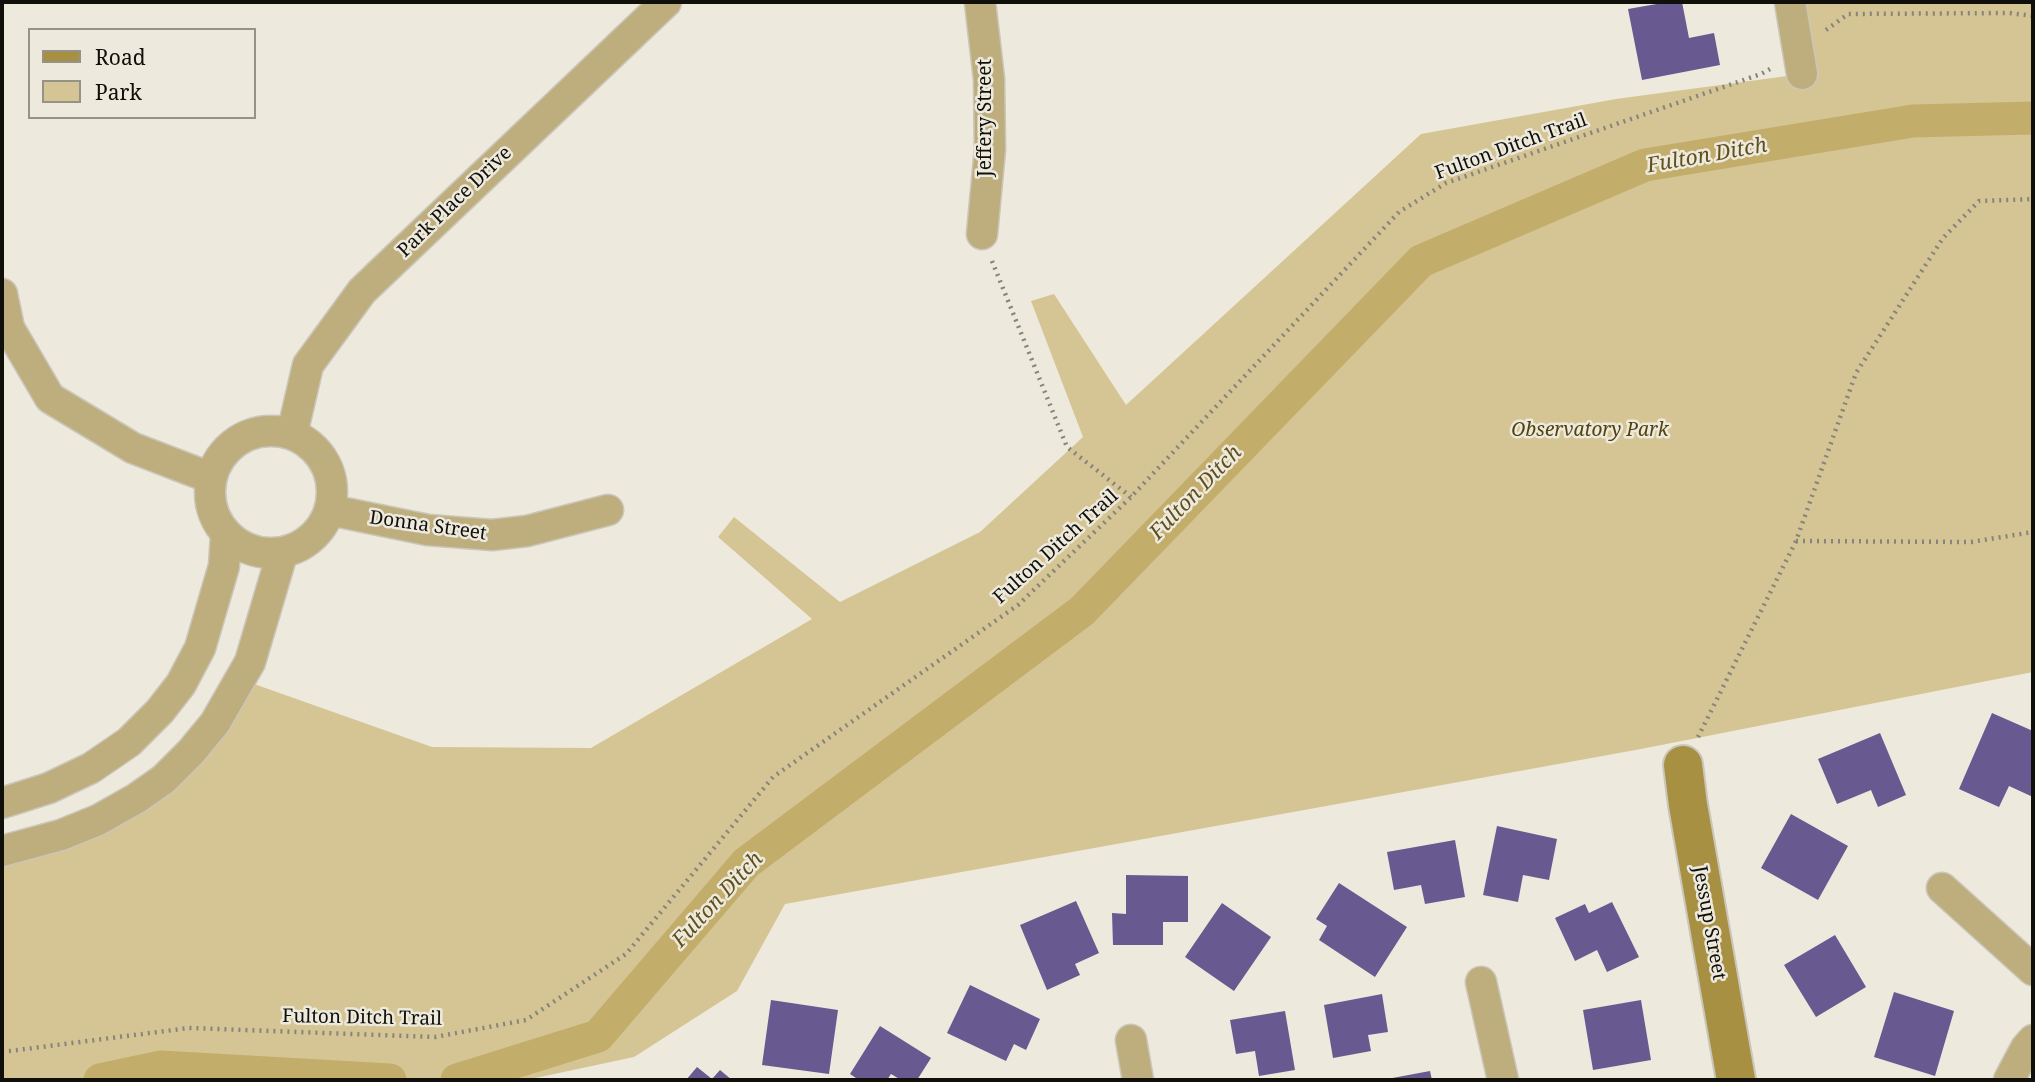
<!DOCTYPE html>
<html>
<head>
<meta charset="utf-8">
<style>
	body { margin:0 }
	#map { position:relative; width:2035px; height:1082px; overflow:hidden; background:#ede9dc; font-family:"Noto Serif",serif }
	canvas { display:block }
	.frame { position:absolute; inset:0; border:4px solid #100f0a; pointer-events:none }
	.legend { position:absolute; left:28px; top:28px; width:228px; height:91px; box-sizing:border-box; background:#ede9dc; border:2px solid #959288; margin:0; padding:9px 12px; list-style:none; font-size:21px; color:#100f0a }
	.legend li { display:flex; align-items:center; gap:14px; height:35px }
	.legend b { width:35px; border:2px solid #959288 }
</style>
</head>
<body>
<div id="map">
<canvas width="2035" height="1082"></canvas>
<div class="frame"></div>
<ul class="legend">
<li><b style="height:9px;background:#a89043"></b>Road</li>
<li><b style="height:19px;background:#d6c594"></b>Park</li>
</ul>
</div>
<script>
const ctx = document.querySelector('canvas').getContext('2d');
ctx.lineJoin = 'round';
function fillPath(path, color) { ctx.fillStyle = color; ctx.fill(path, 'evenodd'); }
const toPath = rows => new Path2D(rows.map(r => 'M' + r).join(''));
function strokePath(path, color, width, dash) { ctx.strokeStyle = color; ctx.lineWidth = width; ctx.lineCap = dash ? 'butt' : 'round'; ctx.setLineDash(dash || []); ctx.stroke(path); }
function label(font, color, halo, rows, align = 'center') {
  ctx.font = font + ' "Noto Serif",serif'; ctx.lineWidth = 5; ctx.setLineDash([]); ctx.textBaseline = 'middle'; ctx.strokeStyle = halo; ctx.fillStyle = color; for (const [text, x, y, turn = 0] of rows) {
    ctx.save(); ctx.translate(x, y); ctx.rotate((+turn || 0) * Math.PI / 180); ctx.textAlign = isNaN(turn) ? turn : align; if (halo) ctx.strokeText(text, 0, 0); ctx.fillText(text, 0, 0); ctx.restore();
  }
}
fillPath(toPath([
	[1790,2,2033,2,2033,672,1641,749,785,904,737,991,634,1057,526,1080,2,1080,2,851,137,798,240,679,432,747,591,748,812,619,718,537,734,517,840,602,980,532,1083,437,1031,301,1054,294,1126,405,1421,134,1616,99,1802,74]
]), '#d6c594');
strokePath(toPath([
	[100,1080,161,1067,390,1080],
	[457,1080,598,1036,746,863,1082,611,1421,261,1645,165,1913,121,2033,118]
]), '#c2ad6b', 33);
fillPath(toPath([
	[1668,2,1682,2,1689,38,1714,33,1720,65,1642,80,1628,9],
	[1992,713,2033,731,2033,797,2009,786,1999,807,1959,789],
	[1880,733,1906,795,1878,807,1871,790,1837,804,1818,759],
	[1791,814,1848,846,1818,900,1761,868],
	[1497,826,1557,839,1549,880,1523,875,1518,902,1483,895],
	[1455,840,1465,897,1425,904,1421,885,1394,890,1387,852],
	[1126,875,1188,876,1188,922,1163,922,1163,945,1113,945,1112,913,1126,914],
	[1339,883,1407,927,1375,977,1319,940,1327,926,1316,919],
	[1076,901,1099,953,1075,964,1080,975,1047,990,1020,925],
	[1612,902,1639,957,1607,972,1597,950,1575,961,1555,918,1585,904,1589,913],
	[1222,903,1271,937,1234,991,1185,957],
	[1835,935,1866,987,1816,1017,1784,965],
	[970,985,1040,1019,1026,1050,1014,1044,1006,1061,947,1033],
	[1894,992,1954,1011,1935,1076,1874,1057],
	[1382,994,1388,1032,1368,1035,1371,1051,1333,1058,1324,1005],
	[771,1000,838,1010,829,1074,762,1065],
	[1641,1000,1651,1060,1593,1070,1583,1010],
	[1285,1011,1295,1070,1259,1076,1255,1051,1236,1054,1230,1020],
	[880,1026,931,1058,917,1080,901,1080,891,1074,887,1080,859,1080,850,1074],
	[697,1067,712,1079,720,1070,732,1080,686,1080],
	[1430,1071,1432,1080,1387,1080,1387,1079]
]), '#685990');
const street = toPath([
	[980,2,989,79,990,149,982,234],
	[1790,2,1802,74],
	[2,294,9,328,50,398,133,448,211,478],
	'210 492a61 61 0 1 1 122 0a61 61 0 1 1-122 0Z',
	[292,434,308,365,362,291,666,2],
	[330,510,428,530,492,535,527,531,608,510],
	[2,803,49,788,91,768,129,742,160,711,181,684,200,648,224,566,226,535],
	[2,851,61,835,98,820,137,798,164,779,191,752,215,723,250,662,282,554],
	[1942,888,2033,970],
	[1481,982,1503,1080],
	[1131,1040,1138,1080],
	[2009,1080,2026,1048,2033,1040]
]);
const secondary = toPath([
	[1683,765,1688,805,1736,1080]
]);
strokePath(street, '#cac6ba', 33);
strokePath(secondary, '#cac6ba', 42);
strokePath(toPath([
	[1826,30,1848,14,2009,13,2033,16],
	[992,261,1067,447,1131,497],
	[1796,541,1971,542,2033,532],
	[1698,737,1796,541,1856,373,1943,238,1979,201,2033,199],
	[2,1052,189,1028,435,1037,526,1020,626,954,773,777,1018,605,1131,497,1399,212,1446,183,1761,74,1770,69]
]), '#87857b', 4.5, [2, 5]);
strokePath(street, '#beae7e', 30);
strokePath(secondary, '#a89043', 38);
label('19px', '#100f0a', '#ede9dc', [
	["Jeffery Street",986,118,-90],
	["Fulton Ditch Trail",1511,147,-20],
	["Park Place Drive",455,202,-44],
	["Donna Street",428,526,8],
	["Fulton Ditch Trail",1056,547,-42],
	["Jessup Street",1709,923,80],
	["Fulton Ditch Trail",362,1018,1]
]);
label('italic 19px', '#51420d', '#ede9dc', [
	["Observatory Park",1590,431]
]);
label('italic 21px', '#60501e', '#ede9dc', [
	["Fulton Ditch",1707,156,-10],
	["Fulton Ditch",1196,493,-46],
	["Fulton Ditch",718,900,-47]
]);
</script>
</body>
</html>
